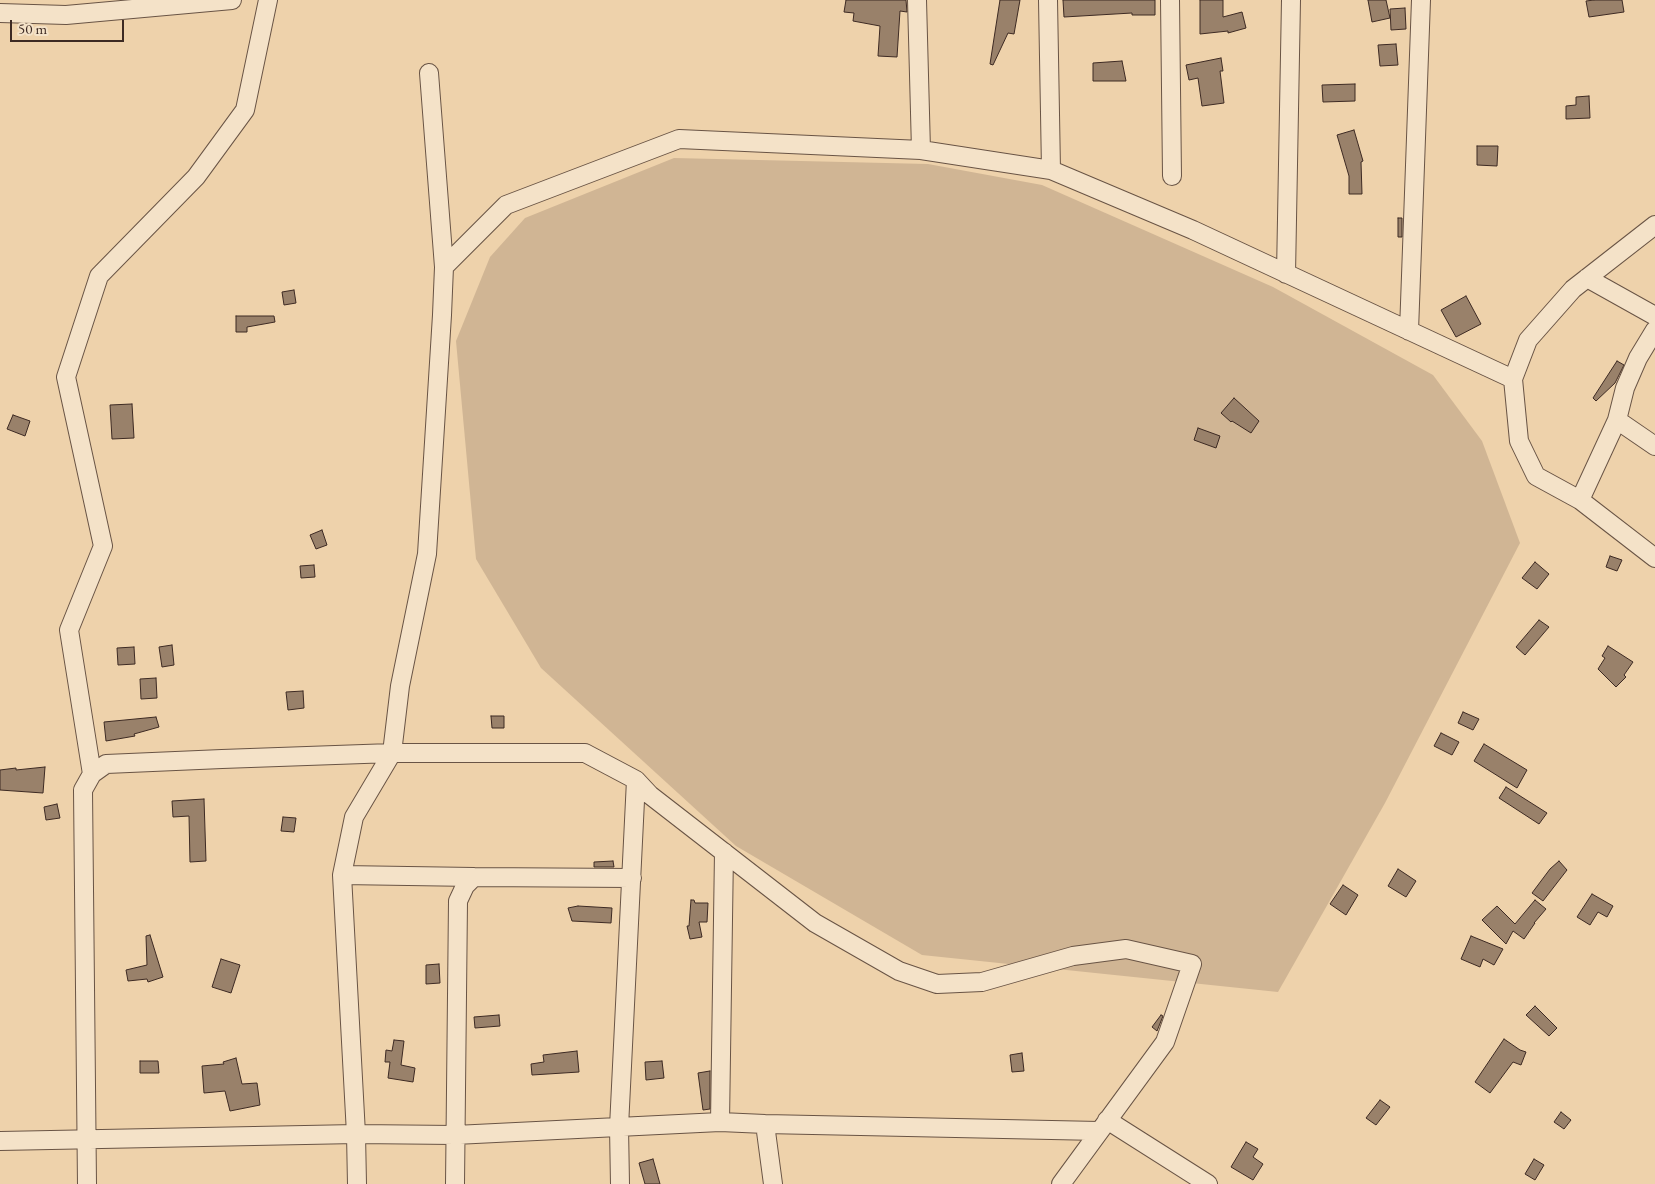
<!DOCTYPE html>
<html>
<head>
<meta charset="utf-8">
<style>
	body { margin:0 }
	#map { position:relative; width:1655px; height:1184px; overflow:hidden; background:#eed2ab; font-family:"EB Garamond",serif }
	canvas { display:block }
	.scale { position:absolute; left:10px; top:20px; width:114px; height:22px; box-sizing:border-box; border:2px solid #3d2a23; border-top:0; padding-left:6px; font-size:15px; line-height:18px; white-space:nowrap; color:#3d2a23; -webkit-text-stroke:4px #f4e2c8; paint-order:stroke }
</style>
</head>
<body>
<div id="map">
<canvas width="1655" height="1184"></canvas>
<div class="scale">50 m</div>
</div>
<script>
const ctx = document.querySelector('canvas').getContext('2d');
ctx.lineJoin = 'round';
function fillPath(path, color) { ctx.fillStyle = color; ctx.fill(path, 'evenodd'); }
const toPath = rows => new Path2D(rows.map(r => 'M' + r).join(''));
function strokePath(path, color, width, dash) { ctx.strokeStyle = color; ctx.lineWidth = width; ctx.lineCap = dash ? 'butt' : 'round'; ctx.setLineDash(dash || []); ctx.stroke(path); }
fillPath(toPath([
	[674,158,928,164,1042,185,1273,287,1433,375,1482,441,1520,543,1385,803,1278,992,922,955,736,846,541,668,476,559,456,341,490,257,525,218]
]), '#d0b594');
const building = toPath([
	[846,0,906,0,907,12,900,11,897,57,878,56,880,26,853,21,854,13,844,12,846,0],
	[1000,0,1020,0,1014,34,1008,33,993,65,990,64,1000,0],
	[1063,0,1155,0,1155,15,1132,15,1132,13,1064,17,1063,0],
	[1200,0,1223,0,1223,17,1242,12,1246,28,1228,33,1228,31,1200,34,1200,0],
	[1368,0,1386,0,1390,18,1372,22,1368,0],
	[1594,0,1622,0,1624,12,1589,17,1586,1,1594,0],
	[1405,8,1406,29,1391,30,1390,9,1405,8],
	[1396,44,1398,65,1380,66,1378,45,1396,44],
	[1221,58,1223,71,1220,71,1224,103,1202,106,1198,78,1189,80,1186,65,1221,58],
	[1122,61,1126,81,1093,81,1093,63,1122,61],
	[1355,84,1355,101,1323,102,1322,85,1355,84],
	[1589,96,1590,118,1566,119,1566,106,1576,105,1576,97,1589,96],
	[1354,130,1363,161,1361,162,1362,194,1349,194,1349,176,1337,135,1354,130],
	[1477,146,1498,146,1497,166,1477,165,1477,146],
	[1398,218,1402,218,1402,237,1398,237,1398,218],
	[294,290,296,303,284,305,282,292,294,290],
	[1466,296,1481,324,1456,337,1441,310,1466,296],
	[236,316,274,316,275,322,247,327,247,332,236,332,236,316],
	[1617,361,1624,365,1615,383,1596,401,1593,398,1617,361],
	[1234,398,1259,421,1251,433,1232,421,1231,422,1221,413,1234,398],
	[132,404,134,438,112,439,110,405,132,404],
	[13,415,30,421,25,436,7,429,13,415],
	[1198,428,1220,436,1216,448,1194,440,1198,428],
	[322,530,327,545,316,549,310,535,322,530],
	[1610,556,1622,560,1617,571,1606,567,1610,556],
	[1535,562,1549,574,1537,589,1522,578,1535,562],
	[314,565,315,577,301,578,300,566,314,565],
	[1539,620,1549,627,1525,655,1516,647,1539,620],
	[172,645,174,665,162,667,159,647,172,645],
	[1608,646,1633,662,1624,675,1626,677,1616,687,1598,669,1605,658,1602,656,1608,646],
	[134,647,135,664,118,665,117,648,134,647],
	[156,678,157,698,141,699,140,679,156,678],
	[303,691,304,708,288,710,286,692,303,691],
	[1463,712,1479,719,1473,730,1458,723,1463,712],
	[491,716,504,716,504,728,492,728,491,716],
	[156,717,159,727,134,734,135,736,106,741,104,722,156,717],
	[1441,733,1459,742,1452,755,1434,746,1441,733],
	[1484,744,1527,770,1517,788,1474,761,1484,744],
	[45,767,43,793,0,790,0,770,16,768,16,770,45,767],
	[1506,787,1547,813,1539,824,1499,798,1506,787],
	[204,799,206,861,190,862,189,816,173,817,172,801,204,799],
	[57,804,60,818,46,820,44,807,57,804],
	[283,817,296,818,294,832,281,831,283,817],
	[613,861,614,867,594,867,594,862,613,861],
	[1559,861,1567,870,1543,901,1532,893,1550,869,1559,861],
	[1398,869,1416,881,1406,897,1388,886,1398,869],
	[1343,885,1358,895,1346,915,1330,904,1343,885],
	[1592,894,1613,906,1607,917,1598,912,1590,925,1577,917,1592,894],
	[691,900,694,900,695,903,708,903,707,922,699,922,702,937,690,939,687,926,689,926,691,900],
	[1535,900,1546,909,1534,923,1535,923,1524,939,1513,931,1506,944,1482,920,1497,906,1515,924,1535,900],
	[578,906,612,908,611,923,572,921,568,908,578,906],
	[150,935,163,977,148,982,147,979,128,981,126,970,147,965,146,936,150,935],
	[1471,936,1503,949,1494,965,1483,959,1480,967,1461,959,1471,936],
	[221,959,240,965,231,993,212,987,221,959],
	[439,964,440,983,426,984,426,965,439,964],
	[1535,1006,1557,1028,1549,1036,1526,1015,1535,1006],
	[499,1015,500,1026,475,1028,474,1017,499,1015],
	[1161,1015,1163,1016,1157,1031,1152,1027,1161,1015],
	[1504,1039,1520,1050,1526,1052,1521,1065,1513,1062,1490,1093,1475,1082,1504,1039],
	[394,1040,404,1041,401,1065,415,1068,413,1082,388,1078,390,1062,385,1062,386,1050,392,1051,394,1040],
	[577,1051,579,1072,532,1075,531,1064,544,1062,543,1055,577,1051],
	[1022,1053,1024,1071,1012,1072,1010,1055,1022,1053],
	[236,1058,242,1084,257,1083,260,1105,230,1111,225,1091,204,1093,202,1066,224,1064,223,1062,236,1058],
	[140,1061,158,1061,159,1073,140,1073,140,1061],
	[662,1061,664,1078,646,1080,645,1062,662,1061],
	[710,1071,710,1109,703,1110,698,1073,710,1071],
	[1380,1100,1390,1107,1376,1125,1366,1118,1380,1100],
	[1561,1112,1571,1120,1564,1129,1554,1122,1561,1112],
	[1246,1142,1258,1149,1253,1157,1263,1164,1253,1180,1231,1167,1246,1142],
	[653,1159,660,1184,645,1184,639,1163,653,1159],
	[1534,1159,1544,1165,1535,1180,1525,1174,1534,1159]
]);
fillPath(building, '#99816a');
strokePath(building, '#3d2a23', 1);
const minor = toPath([
	[917,0,921,150],
	[1048,0,1051,170],
	[1170,0,1172,176],
	[0,13,66,15,232,0],
	[1655,225,1573,289,1528,340,1513,379,1519,441,1536,476,1580,500,1655,558],
	[444,267,506,205,679,139,921,150,1051,170,1193,230,1513,379],
	[1286,274,1291,0],
	[1587,278,1655,316],
	[1409,331,1421,0],
	[1617,420,1655,446],
	[1580,500,1617,420,1625,388,1638,358,1655,330],
	[92,774,69,630,103,546,66,377,99,276,196,177,245,110,268,0],
	[342,875,474,877],
	[1107,1120,1208,1184],
	[720,1122,724,852],
	[765,1124,773,1184],
	[0,1141,356,1134,455,1135,720,1122,765,1124,1099,1131],
	[87,1184,83,790,92,774,106,764,222,759,392,753,585,753,636,780,650,795,815,923,899,971,937,984,982,982,1073,956,1126,949,1192,964,1165,1042,1061,1184],
	[357,1184,356,1134,342,875,354,817,392,753,400,686,427,554,442,315,444,267,429,73],
	[455,1184,458,901,465,886,474,877,632,878],
	[620,1184,619,1127,636,780]
]);
strokePath(minor, '#695445', 20);
strokePath(minor, '#f4e2c8', 18);
</script>
</body>
</html>
